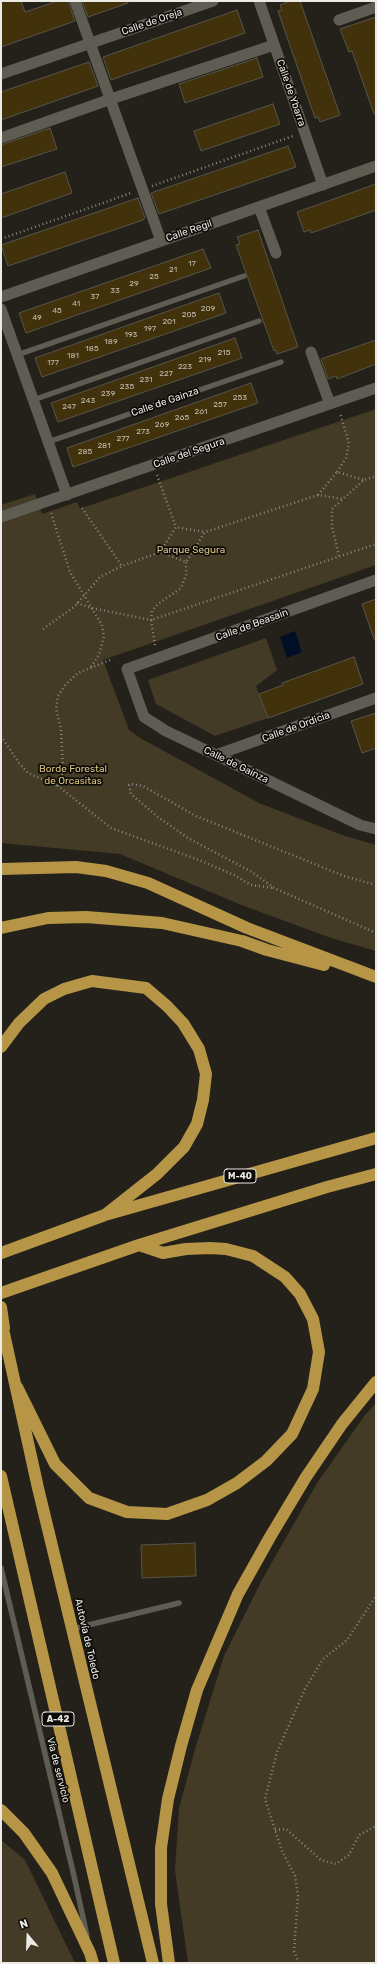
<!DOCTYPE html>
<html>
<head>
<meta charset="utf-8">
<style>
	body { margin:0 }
	#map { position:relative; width:377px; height:1964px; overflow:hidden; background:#24211a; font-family:Rubik,sans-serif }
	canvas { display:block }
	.frame { position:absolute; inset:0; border:2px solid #eceae5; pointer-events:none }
	.north { position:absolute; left:8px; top:1916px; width:40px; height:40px; -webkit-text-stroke:3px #0c0b08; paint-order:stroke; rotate:341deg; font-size:11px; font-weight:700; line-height:16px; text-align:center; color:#eceae5 }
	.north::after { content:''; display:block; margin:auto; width:14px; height:18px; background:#eceae5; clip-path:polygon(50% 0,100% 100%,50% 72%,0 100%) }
</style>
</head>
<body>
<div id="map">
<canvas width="377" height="1964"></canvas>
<div class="frame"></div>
<div class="north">N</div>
</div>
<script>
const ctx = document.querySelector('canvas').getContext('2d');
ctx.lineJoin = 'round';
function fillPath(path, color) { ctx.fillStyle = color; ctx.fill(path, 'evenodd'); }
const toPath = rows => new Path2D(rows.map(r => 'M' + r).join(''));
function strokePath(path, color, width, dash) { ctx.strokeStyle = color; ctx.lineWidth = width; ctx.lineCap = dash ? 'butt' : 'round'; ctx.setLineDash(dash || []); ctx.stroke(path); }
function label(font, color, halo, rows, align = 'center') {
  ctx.font = font + ' Rubik,sans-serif'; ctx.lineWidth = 3.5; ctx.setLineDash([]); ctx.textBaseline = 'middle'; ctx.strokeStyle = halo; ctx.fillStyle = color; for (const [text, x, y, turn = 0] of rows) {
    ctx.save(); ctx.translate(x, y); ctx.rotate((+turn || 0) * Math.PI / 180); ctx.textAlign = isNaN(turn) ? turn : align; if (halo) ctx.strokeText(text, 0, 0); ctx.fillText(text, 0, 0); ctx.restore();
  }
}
fillPath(toPath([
	[376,409,376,565,103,660,129,730,142,739,259,803,342,835,376,845,376,951,331,938,239,904,120,854,1,843,1,505,35,494,42,514,77,502,80,509,82,508],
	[266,638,277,670,256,686,268,718,215,736,156,704,148,680],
	[376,1403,376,1963,188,1963,175,1870,179,1808,196,1746,224,1656,263,1578,317,1483,365,1415],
	[1,1840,25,1860,75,1963,1,1963]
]), '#443b26');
fillPath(toPath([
	[295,631,302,652,287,658,280,637]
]), '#000f26');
const building = toPath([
	[1,1,21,1,25,12,58,1,68,1,75,21,1,47,1,1],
	[82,1,128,1,128,3,88,17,82,1],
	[290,1,300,1,340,115,320,122,318,117,315,118,278,11,282,10,280,5,290,1],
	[237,10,245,33,111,80,103,57,237,10],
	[376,17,376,114,374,114,352,51,349,52,340,29,376,17],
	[257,58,263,77,185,103,179,84,257,58],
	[89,62,98,86,1,120,1,92,89,62],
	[273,104,280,124,201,151,194,131,273,104],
	[50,128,57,149,1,167,1,145,50,128],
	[288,146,296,167,159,214,151,193,288,146],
	[65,172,72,193,1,218,1,194,65,172],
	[376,184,376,210,311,233,310,230,304,232,297,212,376,184],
	[138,198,145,218,143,220,8,266,1,245,138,198],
	[258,230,298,347,277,354,276,350,274,351,236,245,240,244,237,237,258,230],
	[203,249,211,268,26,333,19,313,203,249],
	[219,293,226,313,42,377,35,358,219,293],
	[235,338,242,358,58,422,51,403,235,338],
	[376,340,376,364,337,379,336,376,328,379,321,359,376,340],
	[251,383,258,403,73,467,67,448,251,383],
	[376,599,376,639,374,639,362,604,376,599],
	[354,657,363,684,268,718,259,694,283,685,282,683,354,657],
	[376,713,376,748,362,753,351,721,376,713],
	[195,1543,196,1576,142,1578,141,1545,195,1543]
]);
fillPath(building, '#41320b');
strokePath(building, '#57544c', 1);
strokePath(toPath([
	[152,186,293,136],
	[1,239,131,193],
	[337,472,346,458,349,443,340,413],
	[157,475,176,527],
	[318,495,337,472,364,480],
	[82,508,122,566],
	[51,513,70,572,102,625,104,636,99,655,90,668],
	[160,552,176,527,205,532],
	[339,556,332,526,332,509,343,499],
	[77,603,92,608,151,620,152,611,158,604,181,588,186,575,186,562],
	[43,629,74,607,100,577,122,566,160,552,186,562,205,532,318,495,343,499,364,480,376,476],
	[155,645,151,620,376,544],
	[110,660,78,673,66,684,58,696,56,709,61,729,63,771,58,786,111,828,199,860,234,875,251,885,273,888],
	[1,736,19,763,28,773,58,786],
	[376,885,344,876,196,816,143,786,132,784,129,785,131,794,158,817,188,838,252,872,274,888,376,933],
	[275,1830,286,1829,321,1860,336,1864,349,1855,359,1835,376,1826],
	[299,1963,294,1951,298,1896,295,1876,282,1851,265,1799,277,1752,305,1689,323,1659,347,1640,376,1596]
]), '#898781', 2.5, [1, 3]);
strokePath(toPath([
	[17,355,244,276],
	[33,400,259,321],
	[48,442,281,362],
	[1,1568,74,1876,87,1936],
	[72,1629,179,1603]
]), '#5f5c54', 5.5);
strokePath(toPath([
	[75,1,161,241],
	[259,1,323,185],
	[339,20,376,7],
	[1,74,213,1],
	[1,138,111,99,274,45],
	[259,207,276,253],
	[1,297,376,166],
	[1,309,67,495],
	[311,352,330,404],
	[1,517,376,388],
	[376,580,127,669,144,717,166,731,216,755,360,825,376,829],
	[216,755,376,698]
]), '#5f5c54', 11);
strokePath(toPath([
	[1,869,76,867,106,871,148,883,247,928,376,977],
	[1,928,48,918,86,917,162,923,242,941,267,950,324,965],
	[1,1047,19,1023,44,999,64,989,92,981,146,988,167,1006,183,1023,199,1049,206,1074,203,1100,197,1124,184,1147,157,1174,105,1215],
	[1,1253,105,1215,376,1138],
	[1,1293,139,1245,327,1187,376,1174],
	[1,1307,4,1328],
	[1,1320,38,1488,153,1963],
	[17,1387,55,1464,89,1498,127,1512,167,1514,207,1500,237,1483,266,1461,292,1434,313,1389,319,1352,313,1319,300,1294,285,1277,253,1256,226,1249,210,1248,186,1249,163,1253,139,1245],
	[1,1476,114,1963],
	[1,1810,24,1833,52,1873,90,1953,93,1963],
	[169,1963,161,1904,161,1848,168,1799,181,1746,197,1690,238,1594,270,1537,306,1477,342,1424,376,1382]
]), '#b69546', 12);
label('8px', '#c1bcae', null, [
	["17",192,264],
	["21",173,270],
	["25",154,277],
	["29",134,284],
	["33",115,291],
	["37",95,297],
	["41",76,304],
	["209",208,309],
	["45",57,311],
	["205",189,315],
	["49",37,318],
	["201",169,322],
	["197",150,329],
	["193",131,335],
	["189",111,342],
	["185",92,349],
	["215",224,353],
	["181",73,356],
	["219",205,360],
	["177",53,363],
	["223",185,367],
	["227",166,374],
	["231",146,380],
	["235",127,387],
	["239",108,394],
	["253",240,398],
	["243",88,401],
	["257",220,405],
	["247",69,407],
	["261",201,412],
	["265",182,418],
	["269",162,425],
	["273",143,432],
	["277",123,439],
	["281",104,446],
	["285",85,452]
]);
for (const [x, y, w] of [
	[240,1176,32],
	[58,1719,32]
]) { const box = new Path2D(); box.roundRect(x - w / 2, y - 7, w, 14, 3); ctx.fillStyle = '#0c0b08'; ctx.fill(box); strokePath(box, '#eceae5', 1); }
label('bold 9px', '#eceae5', null, [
	["M-40",240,1176],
	["A-42",58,1719]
]);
label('10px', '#eceae5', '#0c0b08', [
	["Calle de Oreja",152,22,-19],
	["Calle de Ybarra",291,93,71],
	["Calle Regil",189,231,-19],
	["Calle de Gainza",165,402,-19],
	["Calle del Segura",189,453,-19],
	["Calle de Beasain",252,625,-20],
	["Calle de Ordicia",296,727,-20],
	["Calle de Gainza",236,765,26],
	["Autovía de Toledo",87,1639,77],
	["Vía de servicio",58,1770,76]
]);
label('10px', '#dfc484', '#0c0b08', [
	["Parque Segura",191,550],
	["Borde Forestal",73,769],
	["de Orcasitas",73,781]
]);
</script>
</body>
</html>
